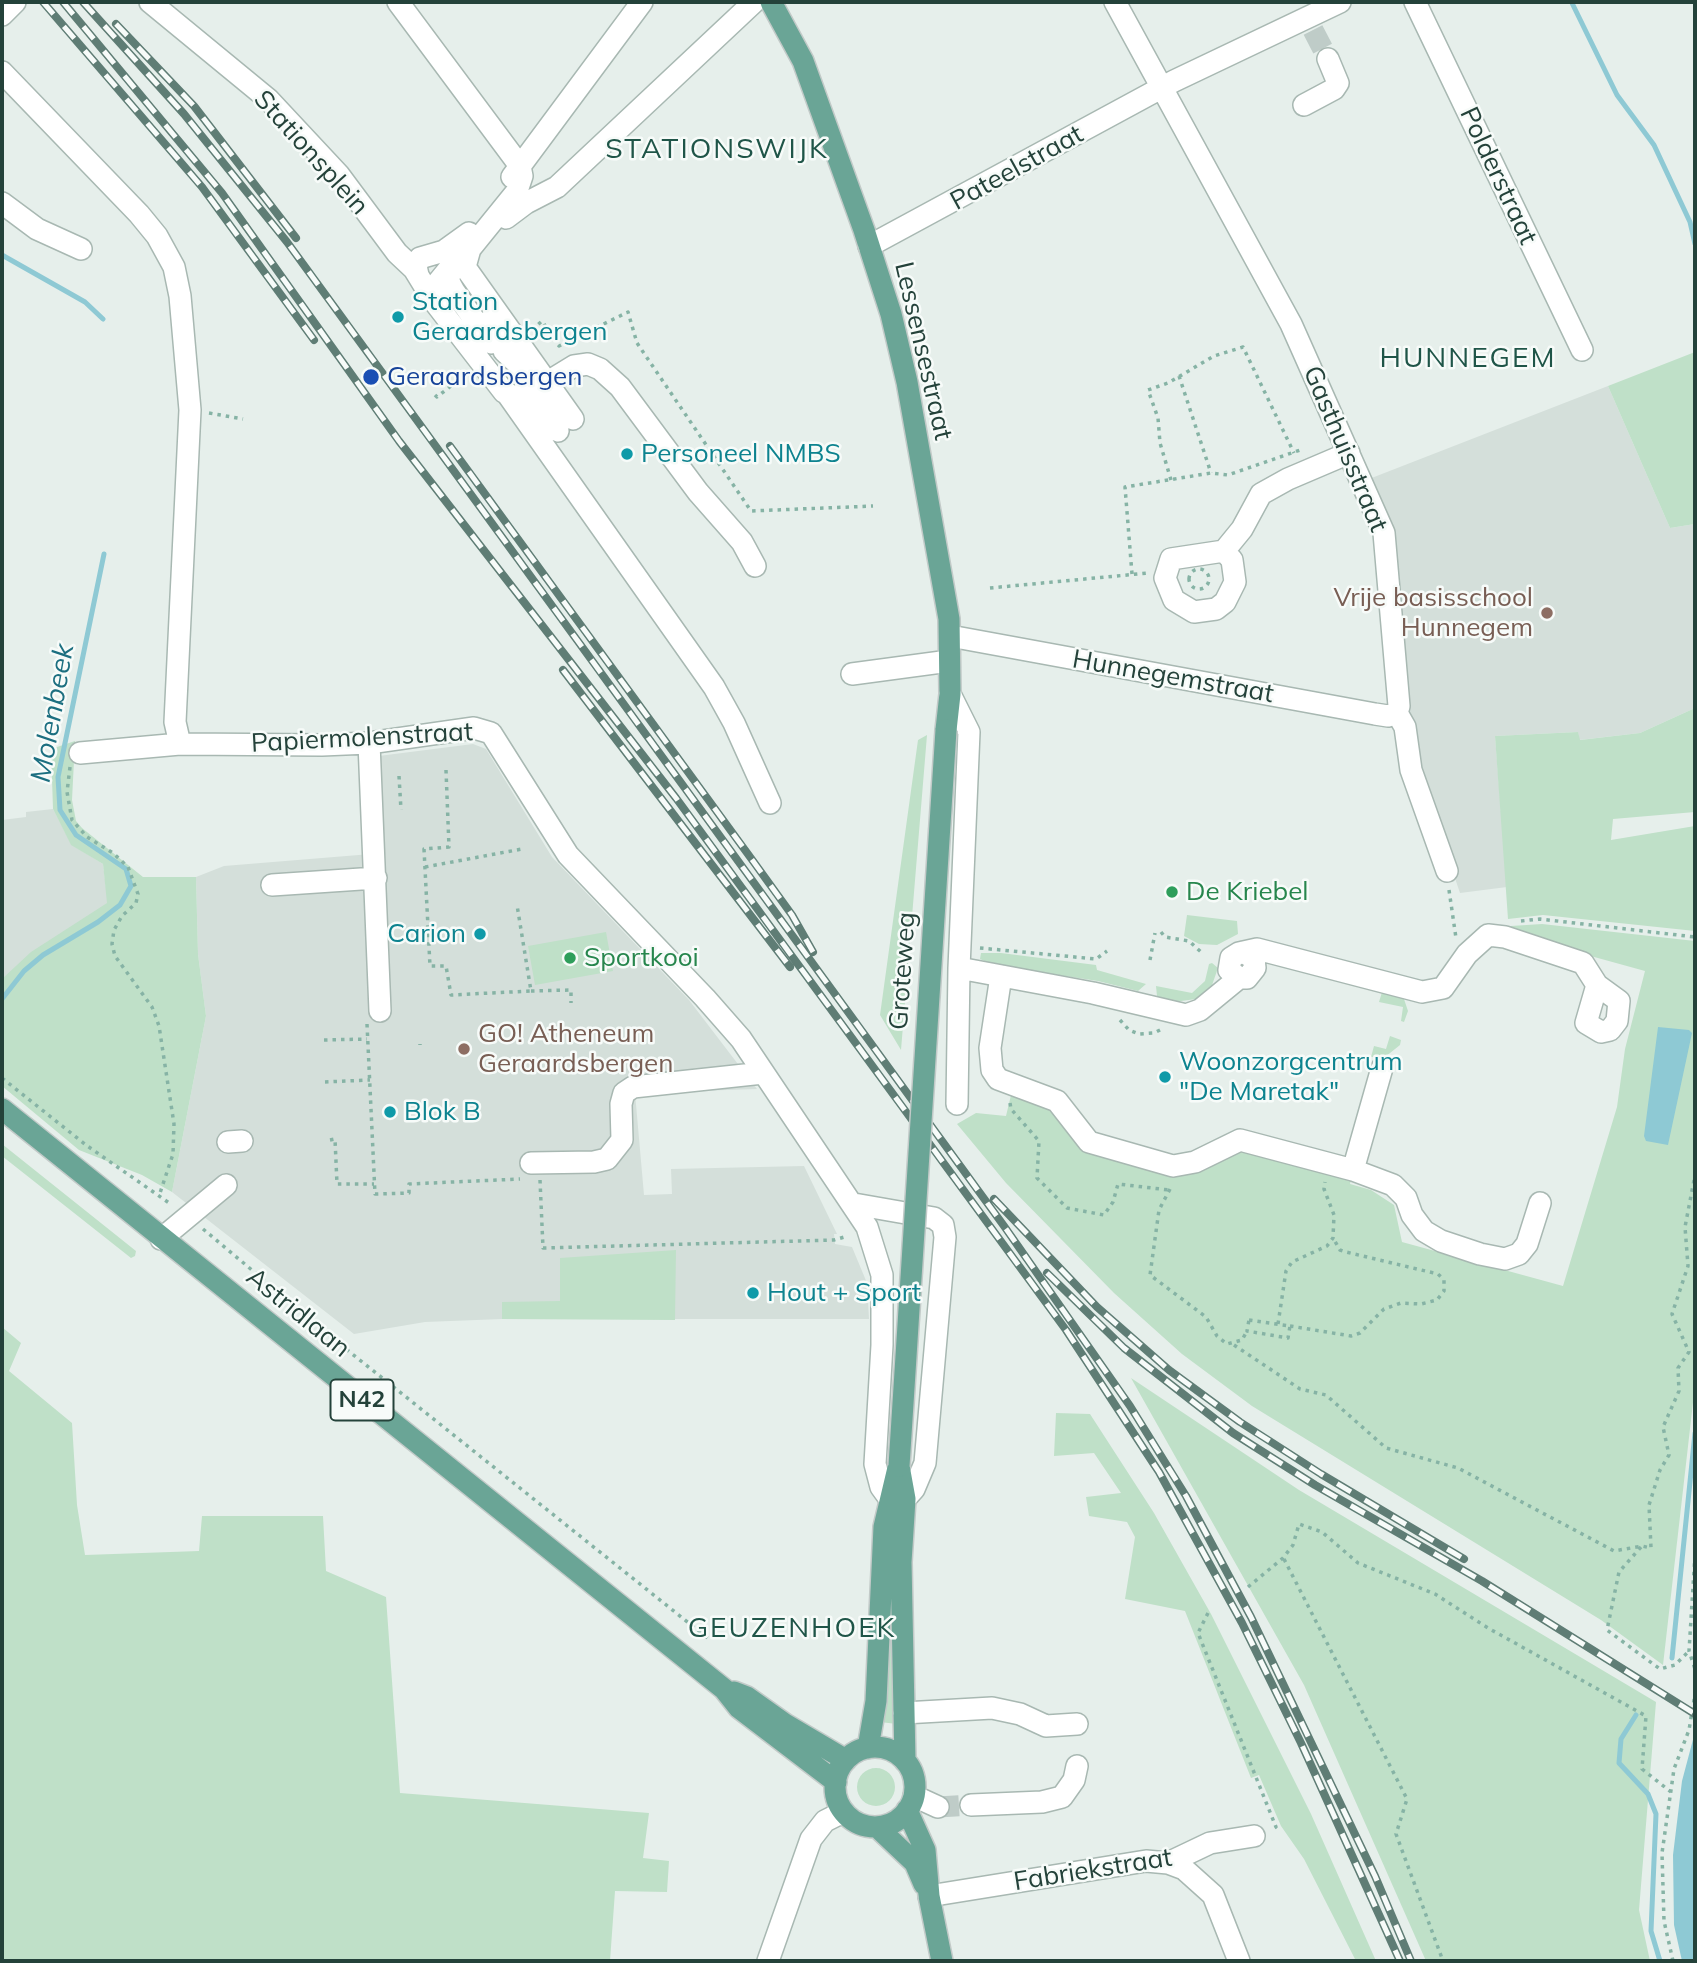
<!DOCTYPE html>
<html>
<head>
<meta charset="utf-8">
<style>
	body { margin:0 }
	#map { position:relative; width:1697px; height:1963px; overflow:hidden; background:#e6efeb; font-family:Mulish,sans-serif }
	canvas { display:block }
	.frame { position:absolute; inset:0; border:4px solid #24423a; pointer-events:none }
</style>
</head>
<body>
<div id="map">
<canvas width="1697" height="1963"></canvas>
<div class="frame"></div>
</div>
<script>
const ctx = document.querySelector('canvas').getContext('2d');
ctx.lineJoin = 'round';
function fillPath(path, color) { ctx.fillStyle = color; ctx.fill(path, 'evenodd'); }
const toPath = rows => new Path2D(rows.map(r => 'M' + r).join(''));
function strokePath(path, color, width, dash) { ctx.strokeStyle = color; ctx.lineWidth = width; ctx.lineCap = dash ? 'butt' : 'round'; ctx.setLineDash(dash || []); ctx.stroke(path); }
function label(font, color, halo, rows, align = 'center') {
  ctx.font = font + ' Mulish,sans-serif'; ctx.lineWidth = 5; ctx.setLineDash([]); ctx.textBaseline = 'middle'; ctx.strokeStyle = halo; ctx.fillStyle = color; for (const [text, x, y, turn = 0] of rows) {
    ctx.save(); ctx.translate(x, y); ctx.rotate((+turn || 0) * Math.PI / 180); ctx.textAlign = isNaN(turn) ? turn : align; if (halo) ctx.strokeText(text, 0, 0); ctx.fillText(text, 0, 0); ctx.restore();
  }
}
fillPath(toPath([
	[1608,386,1670,528,1695,524,1695,708,1640,733,1579,740,1578,732,1495,736,1507,887,1460,893,1418,768,1369,479],
	[473,744,486,749,552,857,689,1000,757,1089,635,1093,644,1195,672,1194,671,1169,804,1166,837,1234,834,1234,835,1244,852,1247,867,1283,869,1319,502,1319,425,1322,354,1334,172,1192,206,1016,198,954,196,877,224,866,371,854,363,758],
	[53,809,71,844,103,864,108,903,2,979,2,820,26,817,26,812]
]), '#d4dfda');
fillPath(toPath([
	[1695,352,1695,524,1670,528,1608,386],
	[1695,708,1695,812,1613,819,1611,840,1695,826,1695,931,1543,915,1508,919,1495,736,1578,732,1580,740,1640,733],
	[927,735,901,1050,880,1015,918,740],
	[75,741,72,800,76,821,82,828,143,877,196,877,198,954,206,1016,172,1192,142,1175,79,1150,2,1086,2,979,31,952,107,903,103,864,71,845,53,809,51,749],
	[1187,915,1237,921,1238,934,1217,945,1199,944,1184,936],
	[1542,924,1695,941,1695,1385,1663,1665,1601,1620,1252,1406,1182,1354,1114,1293,1006,1183,957,1124,976,1113,1006,1116,1012,1091,1048,1101,1071,1126,1173,1170,1230,1147,1352,1175,1350,1184,1371,1190,1394,1205,1402,1242,1563,1286,1617,1107,1625,1049,1645,971,1500,931,1511,926],
	[606,932,613,971,535,985,528,946],
	[981,953,1001,953,1096,965,1097,970,1146,984,1138,991,1098,981,993,965,980,959],
	[1212,963,1218,968,1211,988,1203,998,1174,1002,1157,996,1156,986,1192,993,1205,981,1209,964],
	[1383,989,1403,996,1408,1011,1404,1022,1401,1021,1403,1007,1379,1002],
	[1390,1036,1401,1040,1400,1045,1385,1057,1371,1057,1374,1046,1386,1049],
	[2,1144,136,1251,135,1256,131,1258,2,1156],
	[676,1250,675,1320,502,1319,502,1302,560,1301,560,1258],
	[2,1327,21,1343,9,1371,72,1423,77,1505,85,1555,199,1551,202,1516,323,1516,326,1571,386,1597,400,1793,649,1813,643,1858,669,1861,667,1892,615,1891,610,1961,2,1961],
	[1131,1378,1299,1490,1656,1702,1639,1910,1650,1961,1426,1961,1304,1685],
	[1056,1413,1090,1414,1154,1513,1211,1614,1311,1814,1376,1961,1356,1961,1304,1859,1281,1826,1259,1775,1251,1778,1185,1611,1125,1599,1135,1537,1127,1522,1089,1516,1086,1497,1121,1493,1094,1453,1054,1456],
	[894,1590,897,1724,880,1722,885,1598],
	'857 1787a19 19 0 1 1 38 0a19 19 0 1 1-38 0Z'
]), '#bfe0c8');
fillPath(toPath([
	[1658,1027,1689,1030,1692,1033,1668,1145,1646,1141,1644,1136],
	[1695,1732,1695,1961,1682,1961,1674,1925,1673,1855,1682,1781]
]), '#8ec9d4');
strokePath(toPath([
	[1572,3,1617,95,1654,145,1690,222,1695,244],
	[2,255,85,302,103,319],
	[2,999,24,971,43,955,98,922,120,905,131,886,126,869,76,835,60,810,58,777,104,554],
	[1672,1658,1695,1433],
	[1636,1715,1621,1739,1619,1763,1648,1794,1656,1814,1651,1931,1660,1961]
]), '#8ec9d4', 5);
strokePath(toPath([
	[1313,30,1328,59],
	[938,1807,971,1805]
]), '#bfccc8', 21, [21, 10]);
const minor = toPath([
	[150,2,268,99,339,175,397,253,414,269,433,300,504,392,512,396,525,396,574,366,588,364,600,369,620,387,698,492,742,542,755,566],
	[398,2,520,166,522,176,517,191,470,249,465,267,573,419],
	[1115,2,1291,324,1384,533,1399,706,1397,713,1405,727,1411,770,1447,871],
	[1415,2,1582,350],
	[2,15,15,2],
	[2,72,139,214,157,236,174,267,180,296,190,410,175,722,180,744,322,745,369,743,474,728,491,733,568,855,705,998,741,1039,867,1227,882,1275,882,1345,875,1464,881,1487,889,1498],
	[1304,105,1334,89,1338,83,1328,59],
	[512,177,642,2],
	[2,203,37,229,81,249],
	[506,218,526,203,557,187,754,2],
	[869,246,1174,81,1340,2],
	[450,267,449,282,454,291,491,343],
	[418,275,416,266,420,258,444,251,469,233],
	[433,300,435,286,457,259,471,248],
	[489,321,503,340,504,351],
	[504,351,519,365,530,395,558,431],
	[508,395,714,687,734,723,770,803],
	[1224,551,1232,560,1235,582,1225,602,1216,609,1194,612,1174,600,1165,578,1171,559,1224,551],
	[1224,551,1242,529,1261,494,1288,479,1349,453],
	[950,636,1375,714,1388,716,1397,713],
	[852,674,949,661],
	[950,694,969,732,959,968,957,1104],
	[369,743,380,1011],
	[80,753,180,744],
	[272,885,376,878],
	[1243,952,1254,959,1255,968,1247,978,1239,978,1229,970,1231,958,1239,953,1257,949,1422,992,1443,988,1467,954,1488,935,1505,937,1583,963,1597,985,1586,1023,1601,1032,1610,1030,1617,1021,1619,1001,1597,985],
	[959,968,1093,993,1186,1015,1200,1010,1239,978],
	[1001,976,990,1048,992,1070,998,1079,1057,1101,1089,1142,1173,1166,1195,1162,1240,1140,1353,1170,1382,1068],
	[228,1142,242,1141],
	[531,1163,594,1162,607,1159,622,1140,621,1104,624,1093,633,1087,763,1073],
	[1353,1170,1393,1185,1406,1198,1412,1215,1424,1231,1441,1241,1480,1254,1505,1259,1519,1254,1527,1244,1540,1203],
	[854,1204,934,1218,943,1225,945,1237,925,1463,914,1489,905,1499],
	[161,1239,226,1185],
	[904,1713,992,1708,1020,1714,1046,1726,1077,1724],
	[914,1796,938,1807],
	[971,1805,1042,1802,1062,1797,1074,1780,1077,1766],
	[1168,1863,1210,1843,1254,1836],
	[929,1896,1146,1861,1168,1863,1184,1869,1213,1895,1239,1961],
	[768,1961,811,1839,825,1821,843,1812]
]);
const major = toPath([
	[771,2,803,61,864,230,891,314,907,382,949,619,950,694,946,730],
	[2,1109,724,1689,739,1708,836,1782],
	[899,1466,905,1499,901,1562,905,1761],
	[734,1692,747,1697,785,1724,846,1760],
	'835 1787a40 40 0 1 1 80 0a40 40 0 1 1-80 0Z',
	[868,1748,876,1701,884,1527,898,1468],
	[907,1810,925,1850,929,1896,942,1961],
	[877,1827,915,1863,924,1884]
]);
strokePath(minor, '#a8b8b2', 24);
strokePath(major, '#c2cac8', 24);
strokePath(toPath([
	[532,330,542,321,559,346,628,312,637,343,751,511,873,506],
	[1179,376,1211,473],
	[435,395,437,397,466,374],
	[209,413,243,419],
	[1171,480,1160,443,1158,418,1148,390,1168,383,1214,356,1243,347,1294,453],
	'1189 579a10 10 0 1 1 20 0a10 10 0 1 1-20 0Z',
	[1132,574,1125,487,1211,473,1228,475,1303,449],
	[990,588,1148,573],
	[70,767,67,792,72,820,87,837,113,853,128,867,138,894,136,903,122,916,114,930,112,944,115,956,152,1007,159,1026,174,1124,173,1154,159,1196],
	[446,770,449,847,424,849,430,966,446,966,451,995,531,991,517,905],
	[399,776,401,810],
	[425,867,522,849],
	[1449,890,1456,938],
	[1521,921,1540,919,1695,937],
	[1161,932,1165,937,1189,941,1201,952],
	[980,948,1096,959,1107,951],
	[1150,960,1155,933],
	[531,991,571,990,571,1003],
	[1120,1020,1129,1030,1139,1034,1154,1033,1162,1029],
	[367,1024,375,1194,409,1193,409,1184,520,1179],
	[324,1040,367,1039],
	[420,1044,420,1045],
	[2,1078,86,1145,172,1205],
	[325,1082,370,1080],
	[1010,1103,1011,1109,1039,1141,1037,1178,1067,1208,1104,1215,1113,1202,1118,1184,1169,1190],
	[330,1140,335,1139,337,1184,374,1184],
	[540,1180,543,1248,834,1240,848,1236],
	[1170,1189,1159,1210,1150,1275,1206,1317,1217,1336,1227,1344,1242,1340,1247,1331],
	[203,1229,346,1349,710,1640],
	[1249,1320,1290,1326,1288,1338,1247,1331,1249,1320],
	[1278,1324,1286,1271,1292,1262,1327,1246,1333,1238,1334,1215,1324,1189,1325,1182],
	[1290,1326,1351,1336,1360,1333,1384,1309,1401,1303,1421,1304,1437,1300,1444,1291,1444,1280,1438,1274,1346,1252,1340,1250,1333,1238],
	[1234,1345,1300,1389,1326,1395,1386,1448,1458,1468,1614,1551,1642,1546,1651,1548,1649,1505,1660,1470,1669,1455,1663,1427,1679,1391,1678,1368,1689,1352,1672,1314,1688,1266,1685,1227,1695,1175],
	[1641,1547,1619,1572,1607,1630,1660,1669,1675,1665,1689,1651],
	[1695,1555,1689,1651,1695,1669],
	[1284,1559,1407,1799,1396,1834,1443,1961],
	[1248,1587,1283,1558,1293,1545,1299,1524,1322,1532,1358,1563,1435,1594,1488,1628,1646,1716,1642,1769,1671,1792],
	[1208,1613,1198,1633,1276,1827,1272,1829],
	[1673,1961,1664,1921,1662,1853,1674,1769,1689,1730,1695,1694]
]), '#86b3a5', 3.5, [3.5, 5]);
strokePath(minor, '#fff', 21);
strokePath(major, '#6aa596', 21);
const rail = toPath([
	[43,2,202,187,314,340],
	[63,2,222,193,399,441,676,798,1066,1330,1159,1472,1242,1623,1301,1743,1400,1961],
	[83,2,184,114,287,242,1004,1226,1130,1406,1186,1496,1251,1617,1375,1876,1411,1961],
	[116,24,194,106,296,238],
	[450,446,753,861,792,915,813,952],
	[563,670,790,967],
	[994,1199,1097,1307,1169,1370,1240,1422,1321,1474,1464,1559],
	[1047,1273,1124,1348,1233,1433,1315,1485,1482,1581,1695,1714]
]);
strokePath(rail, '#5f7d75', 8);
strokePath(rail, '#f7fbf9', 5, [16]);
const majorBridge = toPath([
	[899,1466,946,730]
]);
strokePath(majorBridge, '#c2cac8', 24, []);
strokePath(majorBridge, '#6aa596', 21);
for (const [x, y, r, color] of [
	[398,317,7,"#0f9aa8"],
	[371,377,9,"#1a4fb4"],
	[627,454,7,"#0f9aa8"],
	[1547,613,7,"#8d6e63"],
	[1172,892,7,"#2e9e5b"],
	[480,934,7,"#0f9aa8"],
	[570,958,7,"#2e9e5b"],
	[464,1049,7,"#8d6e63"],
	[1165,1077,7,"#0f9aa8"],
	[390,1112,7,"#0f9aa8"],
	[753,1293,7,"#0f9aa8"]
]) { const dot = new Path2D(); dot.arc(x, y, r, 0, 2 * Math.PI); ctx.fillStyle = color; ctx.fill(dot); strokePath(dot, '#f7fbf9', 2.5); }
for (const [x, y, w] of [
	[362,1400,63]
]) { const box = new Path2D(); box.roundRect(x - w / 2, y - 20.5, w, 41, 5); ctx.fillStyle = '#f7fbf9'; ctx.fill(box); strokePath(box, '#24423a', 2); }
label('bold 24px', '#24423a', null, [
	["N42",362,1400]
]);
label('26px', '#24423a', '#f7fbf9', [
	["Stationsplein",311,153,48],
	["Pateelstraat",1017,168,-29],
	["Polderstraat",1498,176,65],
	["Lessensestraat",923,351,77],
	["Gasthuisstraat",1345,449,67],
	["Hunnegemstraat",1173,677,10],
	["Papiermolenstraat",362,738,-3],
	["Groteweg",903,971,-86],
	["Astridlaan",298,1313,39],
	["Fabriekstraat",1093,1870,-9]
]);
label('26px', '#0d838f', '#f7fbf9', [
	["Station",412,302],
	["Geraardsbergen",412,332],
	["Personeel NMBS",641,454],
	["Carion",466,934,"right"],
	["Woonzorgcentrum",1179,1062],
	["\"De Maretak\"",1179,1092],
	["Blok B",404,1112],
	["Hout + Sport",767,1293]
], 'left');
label('26px', '#164399', '#f7fbf9', [
	["Geraardsbergen",387,377]
], 'left');
label('26px', '#785e54', '#f7fbf9', [
	["Vrije basisschool",1533,598],
	["Hunnegem",1533,628],
	["GO! Atheneum",478,1034,"left"],
	["Geraardsbergen",478,1064,"left"]
], 'right');
label('26px', '#27864d', '#f7fbf9', [
	["De Kriebel",1186,892],
	["Sportkooi",584,958]
], 'left');
ctx.letterSpacing = '2px';
label('28px', '#1f5548', '#f7fbf9', [
	["STATIONSWIJK",717,150],
	["HUNNEGEM",1468,359],
	["GEUZENHOEK",792,1629]
]);
ctx.letterSpacing = '0px';
label('italic 28px', '#1c6f80', '#f7fbf9', [
	["Molenbeek",53,713,-80]
]);
</script>
</body>
</html>
